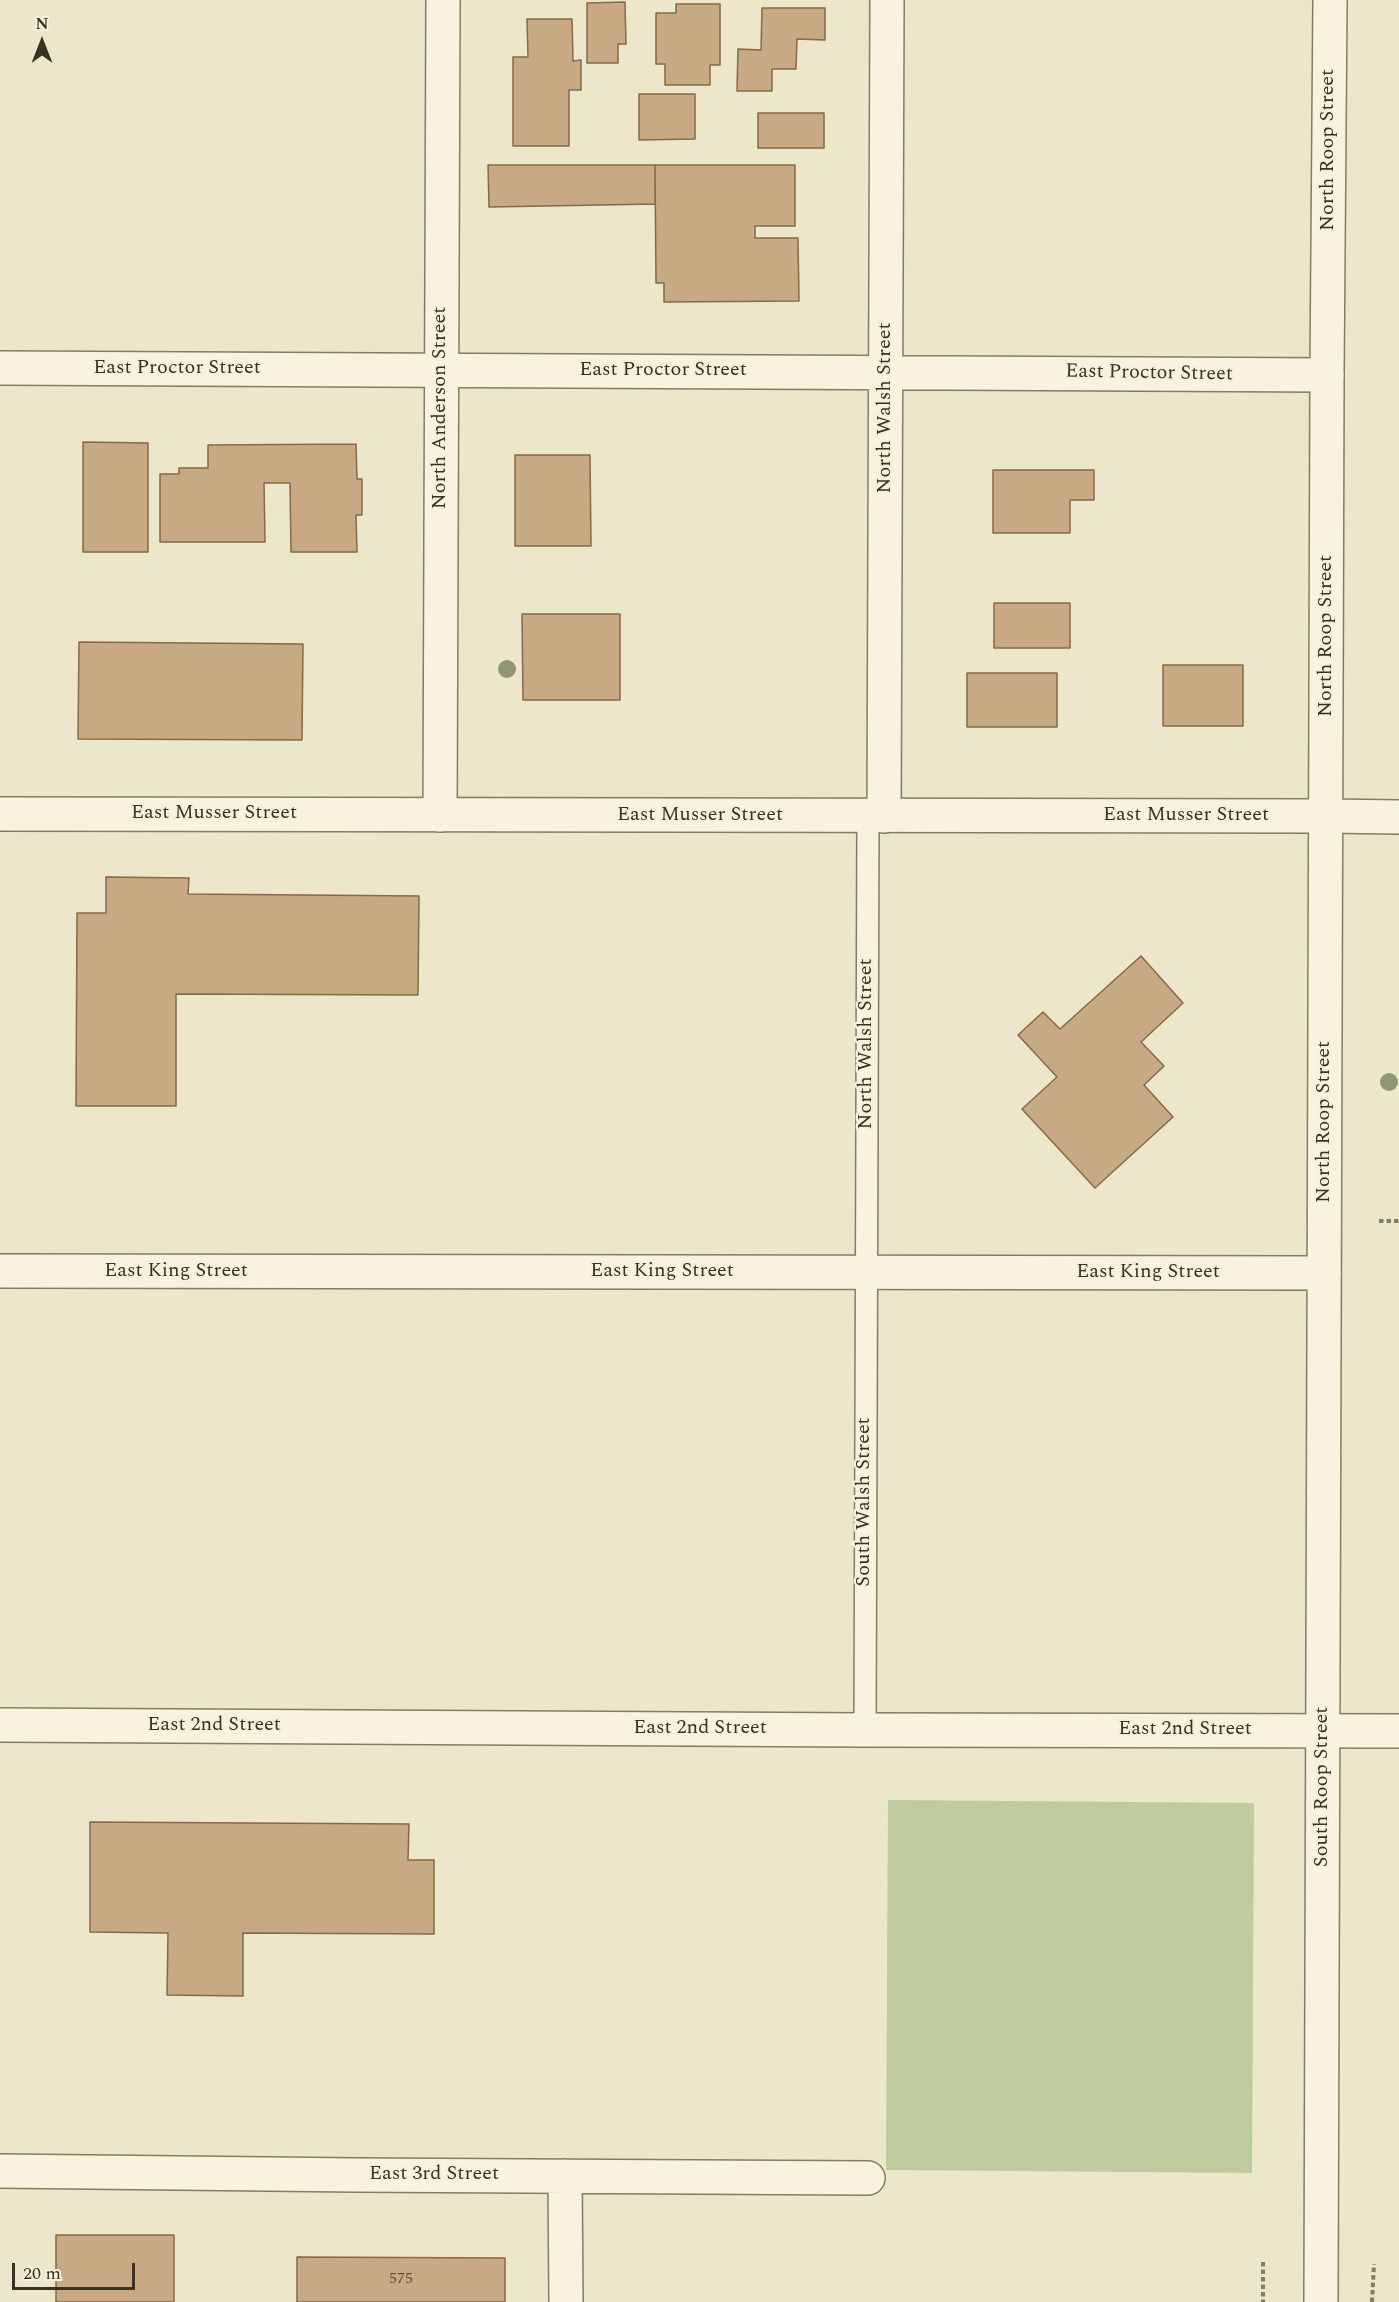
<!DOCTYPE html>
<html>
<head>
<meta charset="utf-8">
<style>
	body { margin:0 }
	#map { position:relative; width:1399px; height:2302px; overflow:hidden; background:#ece7cb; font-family:Spectral,serif }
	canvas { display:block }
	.north { position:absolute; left:12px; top:12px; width:60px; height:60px; -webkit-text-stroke:4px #f4f0da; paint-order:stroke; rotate:0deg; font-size:16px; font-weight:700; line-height:24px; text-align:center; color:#393122 }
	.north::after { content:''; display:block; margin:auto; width:21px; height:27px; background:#393122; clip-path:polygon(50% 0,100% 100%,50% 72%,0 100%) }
	.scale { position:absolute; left:12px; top:2263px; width:123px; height:27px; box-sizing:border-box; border:3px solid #393122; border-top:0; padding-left:8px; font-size:18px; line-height:21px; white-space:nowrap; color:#393122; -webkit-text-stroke:4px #f4f0da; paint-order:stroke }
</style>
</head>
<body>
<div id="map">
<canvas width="1399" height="2302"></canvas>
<div class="north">N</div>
<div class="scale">20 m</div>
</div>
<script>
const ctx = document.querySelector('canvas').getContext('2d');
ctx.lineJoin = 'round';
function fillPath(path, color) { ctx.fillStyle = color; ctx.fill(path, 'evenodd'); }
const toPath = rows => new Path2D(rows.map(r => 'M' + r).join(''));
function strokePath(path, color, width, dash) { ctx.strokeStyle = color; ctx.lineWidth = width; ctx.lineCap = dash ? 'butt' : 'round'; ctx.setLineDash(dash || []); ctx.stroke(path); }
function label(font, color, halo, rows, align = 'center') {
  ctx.font = font + ' Spectral,serif'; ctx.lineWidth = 4.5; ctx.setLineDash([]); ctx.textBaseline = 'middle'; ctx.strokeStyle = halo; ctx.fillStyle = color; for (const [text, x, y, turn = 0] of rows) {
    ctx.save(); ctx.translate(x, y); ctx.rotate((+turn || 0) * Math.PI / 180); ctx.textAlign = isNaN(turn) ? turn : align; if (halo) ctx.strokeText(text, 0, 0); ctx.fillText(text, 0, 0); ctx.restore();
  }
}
fillPath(toPath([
	[888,1800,1254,1803,1252,2173,886,2170]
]), '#bfca9f');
const building = toPath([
	[625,2,626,44,618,44,618,63,587,63,587,3,625,2],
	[676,4,720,4,720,65,710,65,710,85,665,85,665,64,656,64,656,13,676,13,676,4],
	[762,8,825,8,825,40,797,39,796,69,772,69,772,91,737,91,738,49,761,50,762,8],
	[527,19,572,19,573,61,581,60,581,90,569,90,569,146,513,146,513,57,528,57,527,19],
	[639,94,695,94,695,139,639,140,639,94],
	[758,113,824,113,824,148,758,148,758,113],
	[488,165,655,165,655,204,489,207,488,165],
	[655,165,795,165,795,226,755,226,755,238,798,238,799,301,664,302,664,283,656,283,655,165],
	[83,442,148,443,148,552,83,552,83,442],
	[356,444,357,479,362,479,362,515,356,515,357,552,291,552,290,483,264,483,265,542,160,542,160,474,179,474,179,468,208,468,208,445,356,444],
	[515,455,590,455,591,546,515,546,515,455],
	[993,470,1094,470,1094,500,1070,500,1070,533,993,533,993,470],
	[994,603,1070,603,1070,648,994,648,994,603],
	[522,614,620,614,620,700,523,700,522,614],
	[79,642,303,644,302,740,78,739,79,642],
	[1163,665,1243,665,1243,726,1163,726,1163,665],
	[967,673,1057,673,1057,727,967,727,967,673],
	[106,877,189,878,188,894,419,896,418,995,176,994,176,1106,76,1106,77,913,106,913,106,877],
	[1141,956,1183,1003,1141,1042,1164,1066,1144,1085,1173,1117,1095,1188,1022,1109,1057,1077,1018,1035,1043,1012,1060,1029,1141,956],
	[90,1822,409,1824,408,1860,434,1860,434,1934,243,1933,243,1996,167,1995,168,1933,90,1932,90,1822],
	[56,2235,174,2235,174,2302,56,2302,56,2235],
	[297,2257,505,2258,505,2302,297,2302,297,2257]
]);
fillPath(building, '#c7a984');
strokePath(building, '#856948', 1.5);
const service = toPath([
	[865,1730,868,816]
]);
const minor = toPath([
	[0,368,1327,375],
	[440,815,443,0],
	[884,816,887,0],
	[1326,816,1399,817],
	[0,1271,1324,1273],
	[0,1725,865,1730,1399,1731],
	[0,2171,356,2175,868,2178],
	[565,2176,566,2302]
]);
const tertiary = toPath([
	[0,814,1326,816],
	[1321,2302,1327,375,1330,0]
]);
strokePath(service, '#887b60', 24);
strokePath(minor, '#887b60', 36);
strokePath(tertiary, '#887b60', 36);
strokePath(toPath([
	[1379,1221,1399,1221],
	[1263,2262,1263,2302],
	[1372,2302,1374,2264]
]), '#887b60', 4, [4.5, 3]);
strokePath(service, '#f7f3de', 21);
strokePath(minor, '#f7f3de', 33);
strokePath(tertiary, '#f7f3de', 33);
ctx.fillStyle = '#909672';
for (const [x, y] of [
	[507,669],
	[1389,1082]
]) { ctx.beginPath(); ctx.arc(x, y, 9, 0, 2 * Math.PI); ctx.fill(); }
label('16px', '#5c4f3a', null, [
	["575",401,2280]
]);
label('20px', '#393122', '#f4f0da', [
	["North Roop Street",1329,150,-90],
	["East Proctor Street",177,369],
	["East Proctor Street",663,371],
	["East Proctor Street",1149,374,1],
	["North Anderson Street",441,408,-90],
	["North Walsh Street",886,408,-90],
	["North Roop Street",1327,636,-90],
	["East Musser Street",214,814],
	["East Musser Street",700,816],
	["East Musser Street",1186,816],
	["North Walsh Street",867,1044,-90],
	["North Roop Street",1325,1122,-90],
	["East King Street",176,1272],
	["East King Street",662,1272],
	["East King Street",1148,1273],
	["South Walsh Street",865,1502,-90],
	["East 2nd Street",214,1726],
	["East 2nd Street",700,1729],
	["East 2nd Street",1185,1730],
	["South Roop Street",1323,1787,-90],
	["East 3rd Street",434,2175]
]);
</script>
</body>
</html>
